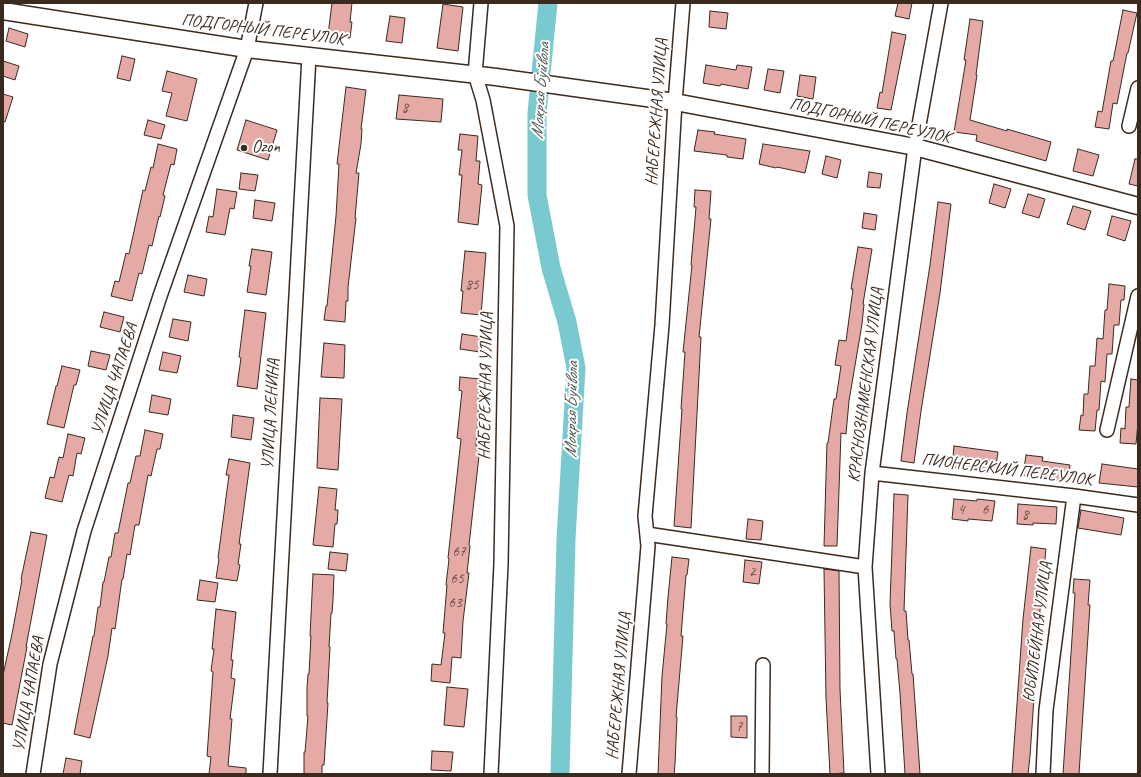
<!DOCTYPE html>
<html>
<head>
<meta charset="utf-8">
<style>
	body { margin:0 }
	#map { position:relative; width:1141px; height:777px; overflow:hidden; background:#fff; font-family:Caveat,sans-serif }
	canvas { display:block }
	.frame { position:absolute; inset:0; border:4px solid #3b2a1e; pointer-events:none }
</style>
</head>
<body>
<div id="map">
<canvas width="1141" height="777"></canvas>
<div class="frame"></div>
</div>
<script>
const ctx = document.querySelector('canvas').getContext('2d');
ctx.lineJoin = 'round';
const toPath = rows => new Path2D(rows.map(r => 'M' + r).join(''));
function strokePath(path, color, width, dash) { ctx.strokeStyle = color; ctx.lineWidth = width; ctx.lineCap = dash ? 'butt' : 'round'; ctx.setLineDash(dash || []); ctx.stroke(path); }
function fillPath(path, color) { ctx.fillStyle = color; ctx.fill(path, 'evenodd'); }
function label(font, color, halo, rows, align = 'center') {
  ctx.font = font + ' Caveat,sans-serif'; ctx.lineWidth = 4; ctx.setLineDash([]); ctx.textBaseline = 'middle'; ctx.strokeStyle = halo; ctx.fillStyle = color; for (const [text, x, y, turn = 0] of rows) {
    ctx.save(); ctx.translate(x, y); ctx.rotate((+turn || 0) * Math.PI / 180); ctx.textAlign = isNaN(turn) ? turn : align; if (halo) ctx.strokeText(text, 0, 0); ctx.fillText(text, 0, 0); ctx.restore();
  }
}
strokePath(toPath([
	[548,3,537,113,537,195,551,268,567,322,576,368,566,539,560,774]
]), '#78c9d0', 19);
const building = toPath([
	[332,3,352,3,350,22,352,22,350,38,328,35,332,3],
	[898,3,912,3,909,19,895,16,898,3],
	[443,4,463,7,458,51,437,48,443,4],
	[1123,10,1137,13,1128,53,1127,53,1117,104,1113,103,1109,129,1095,127,1098,111,1102,112,1111,61,1113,61,1123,10],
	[710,11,728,13,726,29,709,27,710,11],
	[390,16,405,18,402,43,386,41,390,16],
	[970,19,983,21,976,75,977,75,970,120,1007,131,1007,129,1051,142,1046,161,976,141,977,135,954,132,966,60,964,60,970,19],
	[9,28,28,34,25,47,6,41,9,28],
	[892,32,906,35,891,110,877,108,880,92,882,93,892,32],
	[122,56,135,59,130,81,117,78,122,56],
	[3,61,19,66,15,80,3,76,3,61],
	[706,65,736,70,737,65,752,67,748,89,721,84,720,86,703,83,706,65],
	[768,69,784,71,780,93,764,90,768,69],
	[167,71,197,79,187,121,166,116,172,93,162,91,167,71],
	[800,75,816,77,813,99,797,96,800,75],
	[346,87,366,90,361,129,362,129,361,144,356,173,359,173,355,218,356,218,348,287,348,301,346,301,345,322,324,320,326,306,327,306,336,216,339,164,337,164,346,87],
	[3,94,13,97,5,122,3,121,3,94],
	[399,95,443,99,441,122,396,119,399,95],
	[148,120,165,125,161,139,144,135,148,120],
	[246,120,277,130,268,160,237,150,246,120],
	[698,130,715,132,714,134,746,139,743,159,727,157,727,155,694,151,698,130],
	[460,134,478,136,476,161,480,161,478,184,482,185,478,225,458,222,462,175,459,175,462,150,458,150,460,134],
	[158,144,177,149,174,165,171,164,163,195,165,196,160,217,159,216,152,246,149,245,142,274,139,273,132,301,111,296,115,281,119,282,126,253,129,254,143,190,145,191,151,167,153,168,158,144],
	[763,144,810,151,805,173,777,167,776,168,759,164,763,144],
	[1078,149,1099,155,1093,176,1073,171,1078,149],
	[826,156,841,160,837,178,822,174,826,156],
	[1135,159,1138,159,1138,186,1129,184,1135,159],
	[869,172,882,174,880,188,867,187,869,172],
	[241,173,258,175,255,191,239,189,241,173],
	[994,184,1011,189,1005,208,989,203,994,184],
	[217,189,237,192,234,209,230,208,225,235,206,232,209,216,213,217,217,189],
	[695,190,711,191,709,219,711,219,699,337,701,337,691,528,674,526,682,409,681,409,685,352,683,352,692,265,691,265,696,207,694,207,695,190],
	[1028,194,1045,199,1039,218,1022,213,1028,194],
	[255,200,275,203,272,221,253,218,255,200],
	[938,202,951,204,940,293,921,411,914,463,901,461,907,413,930,265,938,202],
	[1073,206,1091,211,1085,230,1067,224,1073,206],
	[864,213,877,215,875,230,862,228,864,213],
	[1112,216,1131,221,1125,241,1107,235,1112,216],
	[858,247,872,249,863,304,864,304,862,324,849,401,846,434,841,433,837,546,824,546,827,443,828,443,834,399,836,399,841,366,835,365,839,340,846,341,853,289,851,289,858,247],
	[252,249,272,252,266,295,247,292,251,266,249,266,252,249],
	[465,251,486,253,481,315,461,313,463,291,461,291,465,251],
	[188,275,207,279,204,296,184,292,188,275],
	[1109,284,1125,286,1124,300,1121,300,1119,325,1114,325,1112,354,1107,354,1105,382,1101,381,1099,410,1097,410,1095,431,1079,430,1081,415,1083,416,1084,394,1088,394,1090,366,1095,366,1097,338,1103,339,1105,310,1107,310,1109,284],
	[245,310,266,313,257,389,237,386,241,358,239,357,245,310],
	[104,312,124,317,120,332,100,327,104,312],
	[173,319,191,322,188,341,169,337,173,319],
	[462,334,482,337,480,352,460,349,462,334],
	[324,343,345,345,344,378,321,377,324,343],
	[91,351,110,355,106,370,88,366,91,351],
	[163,352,181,356,177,373,159,370,163,352],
	[62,366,80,370,76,385,74,385,64,428,47,424,56,386,57,386,62,366],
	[460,377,480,379,478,401,479,401,476,446,480,447,469,545,470,546,467,573,469,573,463,621,461,658,452,657,450,683,431,681,432,664,441,665,445,633,443,633,447,585,446,585,449,559,448,558,461,439,457,438,462,391,459,390,460,377],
	[1131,379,1138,380,1138,422,1136,444,1120,443,1121,428,1125,429,1126,407,1129,407,1131,379],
	[152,395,171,399,168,415,149,412,152,395],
	[320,398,342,399,338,470,317,468,320,398],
	[233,415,254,418,251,440,231,437,233,415],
	[145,430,163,434,160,449,157,449,151,476,148,475,139,525,135,525,130,555,127,554,123,579,122,579,115,629,112,628,108,656,90,738,74,734,93,636,94,636,98,607,100,607,103,582,104,582,109,557,111,557,115,533,118,533,128,483,130,483,136,456,140,456,145,430],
	[68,434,85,438,81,454,77,453,73,476,69,475,62,502,45,498,50,477,54,478,59,457,63,458,68,434],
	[954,446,998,452,995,472,952,467,954,446],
	[1026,455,1043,457,1042,461,1070,465,1068,482,1023,475,1026,455],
	[229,459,250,463,239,544,241,544,238,564,240,565,237,581,216,578,219,559,218,558,229,475,226,475,229,459],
	[1102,464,1138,469,1138,487,1099,483,1102,464],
	[319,487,337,489,335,510,338,510,337,524,335,524,333,547,313,545,319,487],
	[894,494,908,495,904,611,906,611,908,640,909,640,912,674,913,674,920,774,905,774,900,693,897,659,896,659,894,631,892,631,890,604,894,494],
	[954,499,977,501,977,499,995,501,992,521,968,519,968,521,952,519,954,499],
	[1018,504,1057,507,1056,524,1033,523,1033,525,1017,524,1018,504],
	[1081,510,1124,518,1121,535,1078,528,1081,510],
	[748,519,763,521,761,540,746,539,748,519],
	[31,532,47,535,26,647,27,647,12,725,3,723,3,675,12,634,22,580,21,579,31,532],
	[1031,547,1046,549,1040,610,1030,756,1028,774,1012,774,1023,619,1031,547],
	[330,552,348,554,346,571,328,569,330,552],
	[672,557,689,559,687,575,686,575,681,636,683,636,676,717,677,717,675,764,674,774,658,774,662,676,667,624,666,624,668,597,672,557],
	[745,560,762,562,759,584,743,582,745,560],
	[824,569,839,571,840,689,844,773,830,774,826,698,824,569],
	[313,574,334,575,333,600,332,613,331,613,329,647,330,647,327,703,328,703,324,765,322,765,322,774,304,774,304,752,305,752,308,716,307,716,307,688,308,674,309,674,311,636,310,636,313,574],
	[1074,579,1090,580,1088,605,1090,605,1079,774,1063,774,1075,593,1073,593,1074,579],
	[200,580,218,583,215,602,197,600,200,580],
	[216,609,236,612,231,660,233,660,231,678,235,679,230,719,232,719,228,766,246,768,246,774,209,774,211,757,207,756,213,672,211,671,214,649,212,649,216,609],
	[447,687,468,689,464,727,444,725,447,687],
	[731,716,747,716,747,738,731,737,731,716],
	[432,751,453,752,451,771,431,770,432,751],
	[66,758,82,761,80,774,63,774,66,758]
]);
fillPath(building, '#e5aaa6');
strokePath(building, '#3b2a1e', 1);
const minor = toPath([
	[481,3,475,74,483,100,507,226,501,564,491,774],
	[1129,126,1138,88],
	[1107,430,1138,296],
	[872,473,1074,496,1138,505],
	[647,534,865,567],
	[33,774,50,664,84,531,160,296,247,49,256,3],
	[270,774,309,56],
	[629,774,648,546,645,516,662,325,675,102,683,3],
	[762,774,763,665],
	[878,774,865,567,872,473,915,147,941,3],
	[1043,774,1046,710,1074,496]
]);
const major = toPath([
	[3,11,247,49,496,77,675,102,915,147,1138,206]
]);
strokePath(minor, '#3b2a1e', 16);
strokePath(major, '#3b2a1e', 19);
strokePath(minor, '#fff', 13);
strokePath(major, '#fff', 16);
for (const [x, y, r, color] of [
	[244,148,4,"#3b2a1e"]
]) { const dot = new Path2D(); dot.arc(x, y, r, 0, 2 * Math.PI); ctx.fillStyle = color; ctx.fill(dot); strokePath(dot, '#fff', 1.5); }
label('15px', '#664a40', null, [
	["8",405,108],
	["85",472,285],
	["4",961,510],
	["6",985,510],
	["8",1025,515],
	["67",459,552],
	["2",752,572],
	["65",457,579],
	["63",455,603],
	["7",739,727]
]);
label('17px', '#3b2a1e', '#fff', [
	["ПОДГОРНЫЙ ПЕРЕУЛОК",263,30,7],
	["НАБЕРЕЖНАЯ УЛИЦА",657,112,-86],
	["ПОДГОРНЫЙ ПЕРЕУЛОК",870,121,12],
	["УЛИЦА ЧАПАЕВА",115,379,-72],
	["КРАСНОЗНАМЕНСКАЯ УЛИЦА",866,385,-83],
	["НАБЕРЕЖНАЯ УЛИЦА",486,386,-89],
	["УЛИЦА ЛЕНИНА",271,414,-87],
	["ПИОНЕРСКИЙ ПЕРЕУЛОК",1007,470,7],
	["ЮБИЛЕЙНАЯ УЛИЦА",1038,632,-83],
	["НАБЕРЕЖНАЯ УЛИЦА",619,686,-85],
	["УЛИЦА ЧАПАЕВА",29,694,-80]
]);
label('17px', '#3b2a1e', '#fff', [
	["Ozon",252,148]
], 'left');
label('italic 18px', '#4d5a53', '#fff', [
	["Мокрая Буйвола",541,91,-86],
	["Мокрая Буйвола",572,410,-89]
]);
</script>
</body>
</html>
